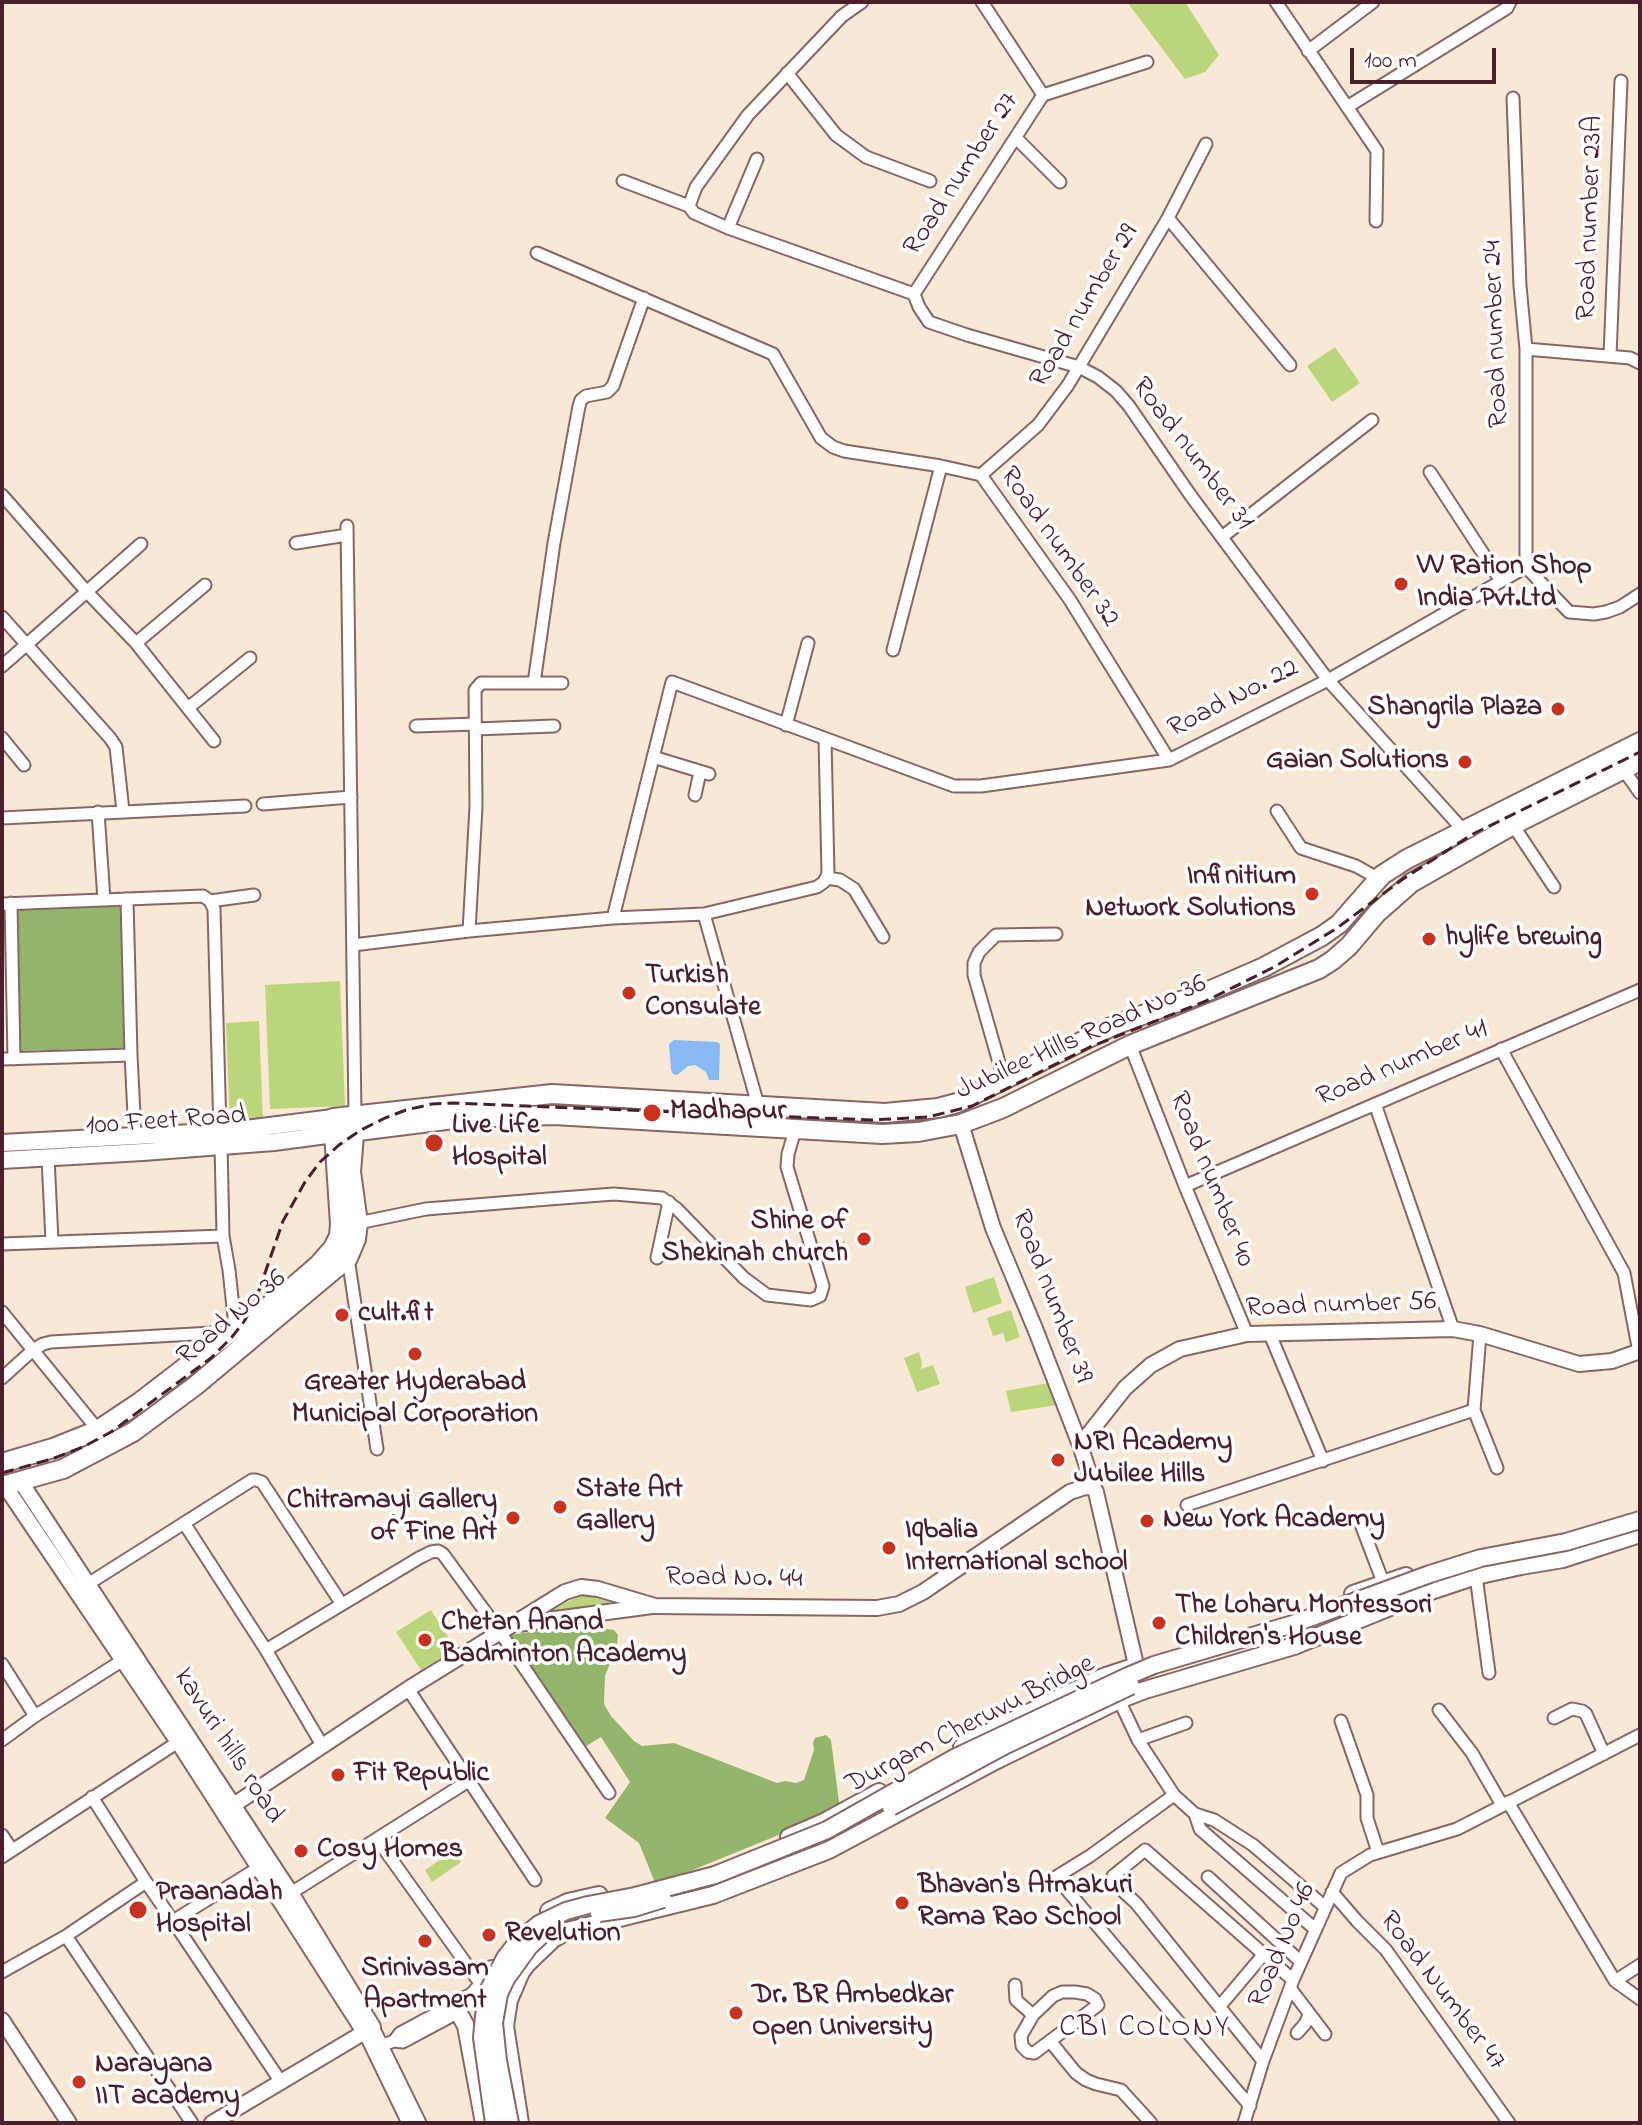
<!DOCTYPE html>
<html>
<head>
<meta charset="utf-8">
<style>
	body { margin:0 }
	#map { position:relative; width:1642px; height:2125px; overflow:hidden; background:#f7e9d5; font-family:"Indie Flower",sans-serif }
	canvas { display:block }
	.frame { position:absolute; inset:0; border:4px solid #4a1f2b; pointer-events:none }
	.scale { position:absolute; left:1350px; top:48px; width:146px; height:36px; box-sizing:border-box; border:4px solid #4a1f2b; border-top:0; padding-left:10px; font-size:24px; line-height:28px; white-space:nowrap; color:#4a1f2b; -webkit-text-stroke:6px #fff; paint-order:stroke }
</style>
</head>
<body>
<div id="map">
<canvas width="1642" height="2125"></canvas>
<div class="frame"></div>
<div class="scale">100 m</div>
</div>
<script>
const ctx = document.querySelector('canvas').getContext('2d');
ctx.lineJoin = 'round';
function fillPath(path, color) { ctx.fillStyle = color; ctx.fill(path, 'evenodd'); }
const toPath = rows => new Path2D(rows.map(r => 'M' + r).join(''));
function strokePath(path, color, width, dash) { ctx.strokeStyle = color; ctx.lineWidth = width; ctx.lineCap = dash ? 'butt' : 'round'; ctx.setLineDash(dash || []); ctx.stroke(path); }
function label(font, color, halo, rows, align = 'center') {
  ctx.font = font + ' "Indie Flower",sans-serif'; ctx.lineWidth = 7; ctx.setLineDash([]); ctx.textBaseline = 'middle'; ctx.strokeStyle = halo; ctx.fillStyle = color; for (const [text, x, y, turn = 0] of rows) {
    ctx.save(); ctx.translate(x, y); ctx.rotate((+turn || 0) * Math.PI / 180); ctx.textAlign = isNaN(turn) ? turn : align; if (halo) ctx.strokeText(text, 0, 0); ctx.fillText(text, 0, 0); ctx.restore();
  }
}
fillPath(toPath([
	[1127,2,1185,2,1219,55,1205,72,1185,79],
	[1335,347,1360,383,1332,402,1307,366],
	[340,981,345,1106,270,1109,265,985],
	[259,1021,263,1121,230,1123,226,1023],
	[845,1241,848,1258,833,1260,829,1244],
	[994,1277,1002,1303,973,1313,965,1287],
	[1011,1310,1020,1337,1006,1342,1003,1333,993,1336,987,1318],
	[919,1352,922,1363,921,1369,933,1365,940,1384,917,1392,904,1358],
	[1048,1383,1057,1405,1011,1412,1006,1391],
	[582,1596,590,1596,626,1606,540,1617,577,1597],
	[431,1610,455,1648,421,1670,396,1632],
	[453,1851,461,1862,432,1882,425,1870]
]), '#bbd57a');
fillPath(toPath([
	[121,906,124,1048,19,1051,16,909],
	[583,1625,614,1630,618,1635,617,1645,605,1676,604,1704,611,1716,634,1741,642,1746,674,1743,777,1783,785,1781,796,1783,804,1780,814,1750,813,1743,815,1738,826,1735,831,1740,840,1810,656,1885,639,1843,605,1818,630,1782,601,1737,583,1748,508,1635]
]), '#94b66a');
fillPath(toPath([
	[674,1040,717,1042,720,1044,719,1080,709,1080,706,1072,695,1065,688,1066,677,1075,673,1074,671,1070,669,1044]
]), '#88b9f4');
const minor = toPath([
	[862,2,842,16,748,115,696,187,689,206,694,213,728,228,914,294,919,307,929,322,967,335,1079,367,1098,377,1116,391,1129,406,1191,496,1328,680,1464,831],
	[1276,2,1377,151,1376,221],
	[1308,51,1373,2],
	[787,73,836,135,866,157,930,181],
	[1043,95,1147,62],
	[1513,98,1520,286,1526,349,1526,567],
	[1347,107,1507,8,1510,2],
	[1016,138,1060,182],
	[623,181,689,206],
	[1168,218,1290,365],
	[728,228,757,159],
	[537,253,773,354,821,438,833,447,844,451,941,466,981,475,1070,600,1169,760],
	[914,294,1043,95,982,2],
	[1526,349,1630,358,1640,363],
	[1610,356,1621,81],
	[1430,472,1501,581],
	[981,475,1038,425,1068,385,1168,218,1206,144],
	[2,495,87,592,136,643,214,741],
	[347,526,355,1115],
	[1222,537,1372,420],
	[296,543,347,535],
	[2,617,110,738,116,747,123,811],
	[136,643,205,585],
	[893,650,941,466],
	[2,666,141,544],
	[534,683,554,543,579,406,581,400,586,396,607,392,613,386,644,298],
	[188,708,250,658],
	[786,725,808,643],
	[416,726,475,724],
	[475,729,554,726],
	[2,738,24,765],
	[653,757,709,774],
	[1623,769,1640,793],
	[695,795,700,772],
	[263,804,351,797],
	[1277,811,1301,848,1356,866,1379,879],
	[98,812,104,900],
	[2,818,245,806],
	[1513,825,1554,887],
	[826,878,840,880,854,889,883,937],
	[127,899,131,1055,135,1135],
	[210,901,254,895],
	[11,903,14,1059],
	[2,904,203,896,210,901,214,909,220,1131],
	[704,914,817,887,824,882,828,874,825,739],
	[613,918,672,682,954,786,981,786,1169,760,1328,680,1526,567,1569,612,1594,614,1606,612,1620,607,1640,594],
	[469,931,476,807,475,690,481,683,562,683],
	[353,945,469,931,613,918,704,914,758,1105],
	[1130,1045,1185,1186,1247,1334],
	[1501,1049,1624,1273,1639,1352],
	[2,1059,131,1055],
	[1004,1080,974,975,974,963,979,952,996,935,1056,934],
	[1375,1104,1453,1329],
	[221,1145,223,1236,229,1270,234,1317,239,1326],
	[48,1158,52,1241],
	[1185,1186,1640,990],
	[358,1223,426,1209,549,1199,614,1194,662,1198,677,1209,744,1278,767,1295,811,1300,820,1296,823,1286,787,1167,788,1154,795,1130],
	[2,1244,223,1236],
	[348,1258,377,1449],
	[657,1258,669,1202],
	[2,1312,98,1430],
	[1269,1332,1323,1461],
	[2,1378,33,1350,43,1344,51,1342,230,1332],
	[1474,1410,1497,1468],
	[1187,1505,1474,1410,1480,1334],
	[184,1523,266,1650,322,1745],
	[1362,1527,1383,1582],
	[1476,1576,1489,1673],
	[88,1584,252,1480,256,1480,262,1482,341,1603],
	[266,1650,419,1558,431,1552,438,1551,443,1554,500,1632,609,1793],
	[2,1664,35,1716],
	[408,1689,535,1880],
	[1119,1700,1138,1740,1174,1795,1195,1814,1200,1829,1315,1929],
	[1439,1710,1472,1753,1502,1805],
	[1554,1718,1572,1709,1582,1711,1586,1714,1604,1754],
	[1341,1721,1367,1795,1367,1818,1378,1852],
	[2,1740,35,1716,123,1660],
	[1138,1740,1186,1723],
	[1174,1795,1090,1856,1056,1877,1250,2106],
	[92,1797,146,1882],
	[1508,1802,1615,1981,1640,1999],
	[1195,1814,1214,1820,1253,1845,1325,1907],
	[2,1835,12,1850],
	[377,1839,482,1986],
	[2,1857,178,1742],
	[1208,1877,1301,1962],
	[1332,1892,1357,1921,1386,1950,1509,2123],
	[291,1893,470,1780],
	[173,1921,281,2082],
	[66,1936,192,2123],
	[2,1972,66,1936,146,1882,173,1921,258,1868],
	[1615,1981,1640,1965],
	[1015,1985,1016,2000,1033,2015],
	[1290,1988,1325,2034],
	[1220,2006,1263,1955],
	[373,2027,420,2123],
	[364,2032,408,2123],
	[1297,2033,1305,2024,1309,2015],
	[394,2041,400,2033,454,2004],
	[1050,2041,1034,2053,1028,2052,1022,2046,1021,2036,1033,2015,1053,1996,1062,1992,1075,1992,1087,1994,1095,1999,1098,2005,1050,2041,1076,2073,1086,2080,1096,2084,1121,2090,1151,2123],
	[377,2047,394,2041,403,2042,459,2012],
	[1263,2061,1136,1903,1113,1882,1113,1876,1145,1850,1293,1980],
	[1244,2123,1263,2061,1293,1980,1341,1873,1370,1855,1457,1829,1640,1735]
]);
const tertiary = toPath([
	[961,1124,993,1228,1036,1331,1080,1445,1094,1488],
	[1080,1445,1125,1388,1151,1365,1180,1349,1247,1334,1453,1329,1480,1334,1579,1364,1612,1361,1640,1351],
	[21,1482,291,1893,373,2027,212,2123],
	[5,1486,178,1742,364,2032],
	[518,1624,652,1606],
	[223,1812,408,1689,565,1592,581,1587,598,1589,655,1606,877,1608,899,1604,923,1592,1070,1492,1085,1487,1094,1488,1096,1492,1136,1665],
	[2,2020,69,2123]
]);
const secondary = toPath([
	[2,1143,230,1131,333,1118],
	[2,1160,143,1152,274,1142,334,1134],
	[1353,1594,1406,1576],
	[962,1747,997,1728,1103,1677,1133,1667],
	[789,1837,824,1822,879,1792],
	[549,1911,568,1902,599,1895],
	[484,2123,466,2026,454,2004,472,1997,482,1986,492,1969],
	[520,2123,505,2026,509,2000,521,1972,527,1964,553,1939,567,1931,713,1895,829,1850,995,1761,1119,1700,1145,1690,1294,1646,1422,1594,1476,1576,1521,1566,1563,1559,1640,1534]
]);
const primary = toPath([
	[334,1134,462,1118,554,1115,882,1134,918,1132,961,1124,1003,1108,1130,1045,1319,969,1333,960,1349,946,1377,913,1411,883,1513,825,1640,761],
	[2,1463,53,1448,98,1430,140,1402,231,1332,281,1297,319,1264,333,1248,339,1236,340,1224,333,1118,552,1094,885,1113,938,1108,957,1103,1115,1025,1211,990,1264,967,1322,936,1339,924,1382,875,1407,859,1640,742],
	[2,1486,63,1469,133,1432,195,1386,348,1258,356,1239,358,1223,351,1172,355,1122]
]);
strokePath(minor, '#876666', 15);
strokePath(tertiary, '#876666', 18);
strokePath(secondary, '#876666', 20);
strokePath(primary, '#876666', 22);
strokePath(minor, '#fff', 11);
strokePath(tertiary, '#fff', 14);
strokePath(secondary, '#fff', 16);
strokePath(primary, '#fff', 18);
strokePath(toPath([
	[2,1473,52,1459,83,1447,111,1432,211,1358,232,1337,245,1320,256,1299,283,1221,305,1182,320,1162,339,1145,361,1130,385,1118,406,1110,432,1104,453,1103,871,1120,928,1117,972,1106,1090,1047,1206,1001,1276,966,1337,928,1403,879,1471,835,1640,752]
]), '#4a1f2b', 3, [12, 6]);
const secondaryBridge = toPath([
	[891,1807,1006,1745,1131,1686],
	[599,1913,634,1908,663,1899],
	[494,2123,482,2038,484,2016,489,1989,505,1958,519,1940,539,1924,566,1911,588,1905,635,1896,715,1875,827,1830,956,1757,1128,1676,1154,1665,1293,1624,1430,1574,1481,1558,1566,1542,1640,1520],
	[510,2123,498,2061,494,2023,499,1994,506,1979,529,1947,543,1934,551,1929]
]);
strokePath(secondaryBridge, '#876666', 20, []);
strokePath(secondaryBridge, '#fff', 16);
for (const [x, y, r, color] of [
	[1401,584,8,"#c8321e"],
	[1558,709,8,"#c8321e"],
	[1465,762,8,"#c8321e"],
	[1312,894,8,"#c8321e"],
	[1429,939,8,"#c8321e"],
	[629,993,8,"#c8321e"],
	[652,1113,10,"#c8321e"],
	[434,1143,10,"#c8321e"],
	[864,1239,8,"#c8321e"],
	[342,1315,8,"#c8321e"],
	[415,1354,8,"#c8321e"],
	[1058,1460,8,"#c8321e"],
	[560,1507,8,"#c8321e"],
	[513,1518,8,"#c8321e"],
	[1147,1521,8,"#c8321e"],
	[889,1548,8,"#c8321e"],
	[1159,1623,8,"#c8321e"],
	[425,1640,8,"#c8321e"],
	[338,1775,8,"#c8321e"],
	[301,1851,8,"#c8321e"],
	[902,1903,8,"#c8321e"],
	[138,1910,10,"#c8321e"],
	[489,1935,8,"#c8321e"],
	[425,1941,8,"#c8321e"],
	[736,2013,8,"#c8321e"],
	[79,2082,8,"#c8321e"]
]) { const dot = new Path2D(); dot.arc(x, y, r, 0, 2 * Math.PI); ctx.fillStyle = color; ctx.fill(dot); strokePath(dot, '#fff', 3); }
label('28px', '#4a1f2b', '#fff', [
	["Road number 27",963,175,-57],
	["Road number 23A",1592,218,-88],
	["Road number 29",1086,307,-59],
	["Road number 24",1498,334,-92],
	["Road number 31",1191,455,53],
	["Road number 32",1058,548,55],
	["Road No. 22",1234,700,-27],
	["Jubilee Hills Road No 36",1082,1039,-24],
	["Road number 41",1403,1065,-23],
	["100 Feet Road",166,1123,-4],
	["Road number 40",1210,1180,68],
	["Road number 39",1050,1297,69],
	["Road number 56",1341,1307,-2],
	["Road No 36",233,1319,-40],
	["Road No. 44",734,1580,1],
	["Durgam Cheruvu Bridge",971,1726,-27],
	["kavuri hills road",227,1747,57],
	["Road No 46",1284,1946,-67],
	["Road Number 47",1441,1992,53]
]);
label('bold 28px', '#4a1f2b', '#fff', [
	["VV Ration Shop",1417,568],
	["India Pvt.Ltd",1417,600],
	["Shangrila Plaza",1542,709,"right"],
	["Gaian Solutions",1449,762,"right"],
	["Infinitium",1296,878,"right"],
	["Network Solutions",1296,910,"right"],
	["hylife brewing",1445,939],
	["Turkish",645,977],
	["Consulate",645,1009],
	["Madhapur",670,1113],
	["Live Life",452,1127],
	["Hospital",452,1159],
	["Shine of",848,1223,"right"],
	["Shekinah church",848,1255,"right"],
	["cult.fit",358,1315],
	["Greater Hyderabad",415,1384,"center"],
	["Municipal Corporation",415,1416,"center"],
	["NRI Academy",1074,1444],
	["Jubilee Hills",1074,1476],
	["State Art",576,1491],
	["Gallery",576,1523],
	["Chitramayi Gallery",497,1502,"right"],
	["of Fine Art",497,1534,"right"],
	["New York Academy",1163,1521],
	["Iqbalia",905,1532],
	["International school",905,1564],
	["The Loharu Montessori",1175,1607],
	["Children's House",1175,1639],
	["Chetan Anand",441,1624],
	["Badminton Academy",441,1656],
	["Fit Republic",354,1775],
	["Cosy Homes",317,1851],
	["Bhavan's Atmakuri",918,1887],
	["Rama Rao School",918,1919],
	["Praanadah",156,1894],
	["Hospital",156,1926],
	["Revelution",505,1935],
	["Srinivasam",425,1970,"center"],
	["Apartment",425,2002,"center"],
	["Dr. BR Ambedkar",752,1997],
	["Open University",752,2029],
	["Narayana",95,2066],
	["IIT academy",95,2098]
], 'left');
ctx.letterSpacing = '2px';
label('30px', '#4a1f2b', '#fff', [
	["CBI COLONY",1145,2030]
]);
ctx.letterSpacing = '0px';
</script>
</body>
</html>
